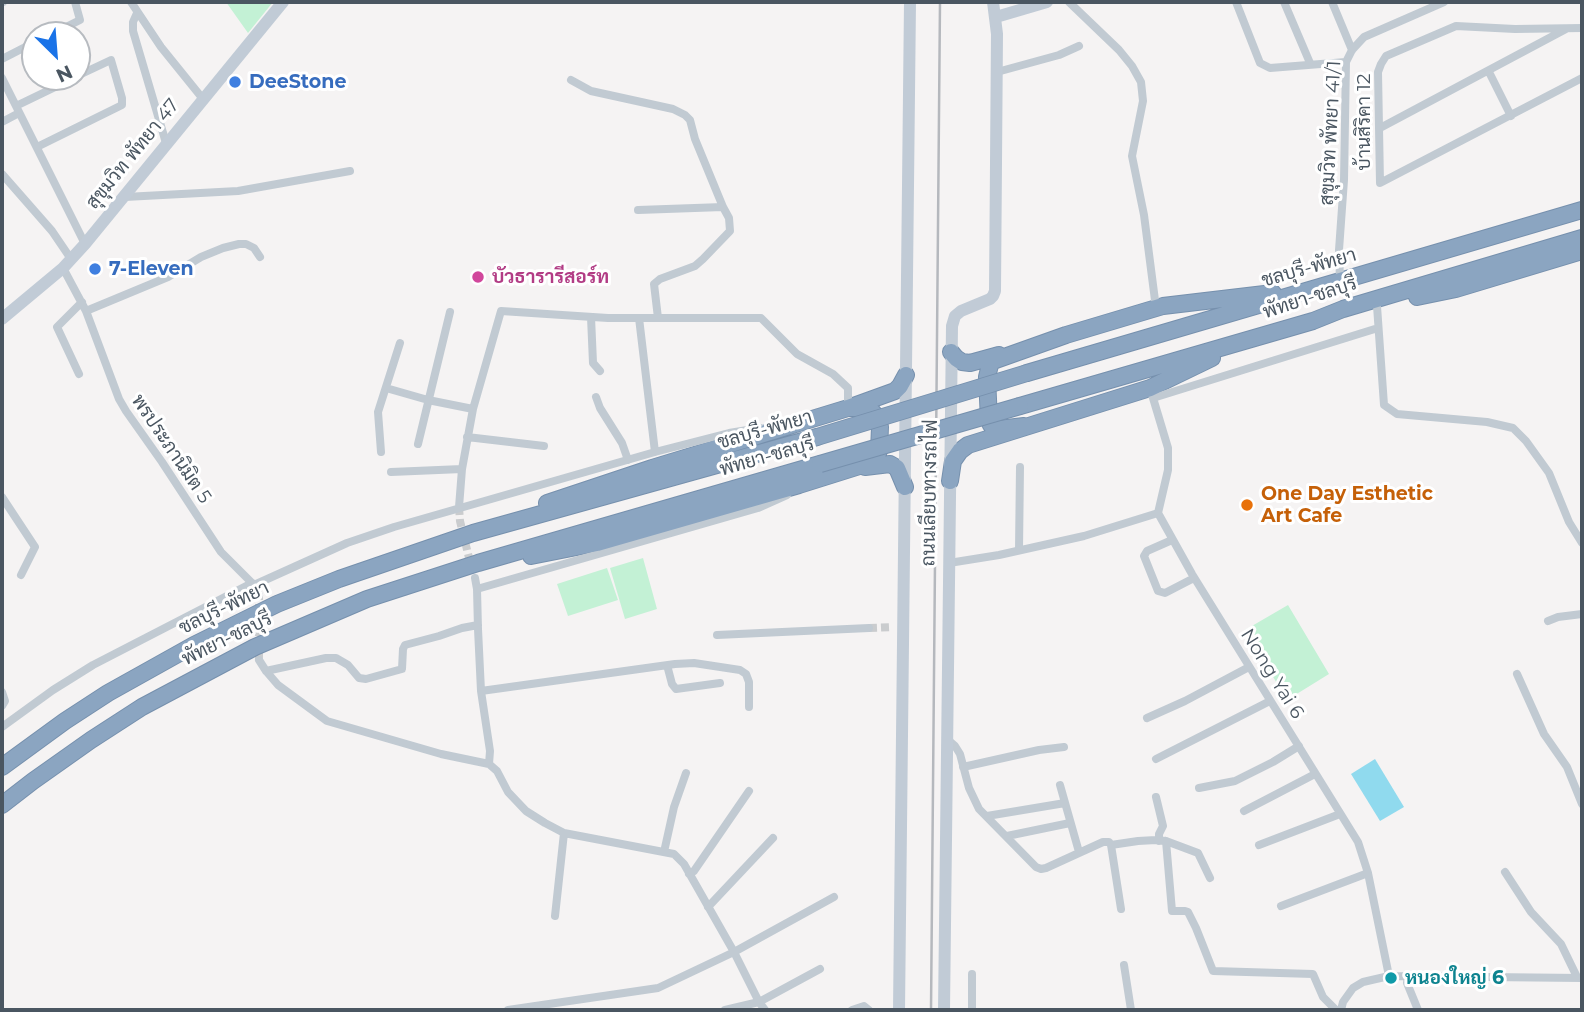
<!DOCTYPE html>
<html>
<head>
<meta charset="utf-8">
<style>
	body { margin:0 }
	#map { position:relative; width:1584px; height:1012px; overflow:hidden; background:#f5f3f3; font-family:Montserrat,sans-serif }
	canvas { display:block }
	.frame { position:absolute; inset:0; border:4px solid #4a5661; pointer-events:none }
	.north { position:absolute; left:21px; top:21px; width:70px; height:70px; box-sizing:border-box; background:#fff; border:2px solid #b7bbc0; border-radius:50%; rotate:155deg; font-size:19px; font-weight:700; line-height:28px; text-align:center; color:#4a5661 }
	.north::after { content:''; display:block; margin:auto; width:24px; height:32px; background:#1a73e8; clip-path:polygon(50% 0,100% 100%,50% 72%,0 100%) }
</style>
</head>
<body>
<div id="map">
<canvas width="1584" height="1012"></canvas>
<div class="frame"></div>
<div class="north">N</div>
</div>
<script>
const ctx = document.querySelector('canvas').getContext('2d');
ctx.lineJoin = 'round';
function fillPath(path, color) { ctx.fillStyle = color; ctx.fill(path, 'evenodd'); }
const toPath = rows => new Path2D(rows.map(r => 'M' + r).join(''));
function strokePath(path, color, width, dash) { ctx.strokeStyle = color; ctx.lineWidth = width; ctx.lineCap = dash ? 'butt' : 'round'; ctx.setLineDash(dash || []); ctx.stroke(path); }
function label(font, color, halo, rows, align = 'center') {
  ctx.font = font + ' Montserrat,Sarabun,sans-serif'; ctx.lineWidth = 6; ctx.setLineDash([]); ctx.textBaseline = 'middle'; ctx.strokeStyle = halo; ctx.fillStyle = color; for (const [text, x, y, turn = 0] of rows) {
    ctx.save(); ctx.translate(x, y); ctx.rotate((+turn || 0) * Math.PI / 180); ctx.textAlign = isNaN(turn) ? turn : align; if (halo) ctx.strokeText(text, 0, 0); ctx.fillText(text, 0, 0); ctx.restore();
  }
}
fillPath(toPath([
	[226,2,273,2,248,33],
	[643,558,657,609,625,619,610,568],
	[607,568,618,600,568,616,557,584],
	[1288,605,1329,674,1287,700,1245,630]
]), '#c3f1d5');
fillPath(toPath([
	[1375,759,1404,807,1380,821,1351,774]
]), '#90daee');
strokePath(toPath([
	[459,507,460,521,471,566],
	[869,628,892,627],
	[259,660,259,595]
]), '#caccce', 8, [8, 4]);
const highway = toPath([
	[1417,297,1456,289,1582,251],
	[951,352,956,358,962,362,970,363,999,355],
	[1027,373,1582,210],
	[1020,406,1313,321,1343,309,1582,238],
	[1024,426,999,429,991,425,989,421,987,377,990,365,993,361,1066,335,1163,306,1273,293],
	[865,467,890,464,897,468,905,487],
	[950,481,953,461,960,451,968,445,1150,388,1212,358],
	[547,503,652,468,848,408,895,391,900,386,906,375],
	[531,556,597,543,799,485,869,463,874,460,879,451,880,427,877,417,869,408,848,408],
	[2,767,65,721,108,693,194,645,277,604,339,579,473,533,817,437],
	[2,805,33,781,91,740,142,707,255,647,367,599,478,563,820,464]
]);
strokePath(highway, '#7690ad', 18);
strokePath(toPath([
	[2,2,3,2],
	[131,2,161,47,203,99],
	[1069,2,1119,50,1132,66,1141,82,1143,101,1132,156,1144,215,1156,308],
	[1236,2,1260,63,1270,68,1346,62],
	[1284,2,1310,63],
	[1332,2,1352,50],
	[137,13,133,22,133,31,166,143],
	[1582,28,1515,29,1456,26,1386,56,1381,64,1378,72,1380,183,1582,78],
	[50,35,80,20,75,2],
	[2,59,35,42],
	[997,72,1059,55,1079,46],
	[1489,72,1511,116],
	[2,78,85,244],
	[571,80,591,91,673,109,685,115,690,120,695,139,723,207,729,218,730,231,703,259,695,266,660,279,654,284,658,318],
	[16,106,76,77],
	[2,122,19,113],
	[1380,128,1566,29],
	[37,147,122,105,122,98,111,60,77,76],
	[2,174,52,231,71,259],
	[125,197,238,191,350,171],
	[638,210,723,207],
	[63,268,86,311,119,399,126,411,162,462,221,552,254,585,259,595],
	[1340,281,1339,250,1344,180,1346,62,1352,50,1364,37,1444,2],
	[1377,306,1384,405,1397,414,1487,422,1513,428,1526,441,1549,473,1569,522,1582,543],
	[86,311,168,277,201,257,223,248,239,244,246,244,254,248,260,257],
	[591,317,593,363,600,371],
	[639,318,655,452],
	[79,374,57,327,82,302],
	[386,388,428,400,473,409],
	[1150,388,1168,448,1168,470,1158,513,1192,574,1358,842,1368,873,1389,976],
	[596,397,600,408,622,443,628,460],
	[1153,398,1378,328],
	[467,437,544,446],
	[418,444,450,312],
	[381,452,378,412,400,343],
	[391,472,462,469],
	[2,497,35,547,21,575],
	[459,507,462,469,473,409,501,311,608,318,761,318,797,354,833,374,848,388,848,408],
	[1172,540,1147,551,1144,556,1158,591,1165,593,1194,578],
	[1019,550,1020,467],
	[949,563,999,555,1084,536,1158,513],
	[475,578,477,589,478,629,481,691,490,751,489,764],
	[254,585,347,543,394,527,655,452,729,433,760,428],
	[477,589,758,508,787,495],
	[1548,621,1558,617,1582,614],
	[717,635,869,628],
	[259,660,266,671,278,685,327,721,441,754,489,764,497,771,508,792,526,811,545,823,564,833,674,854,684,864,734,952,759,1002,765,1010],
	[667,665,672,684,676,689,720,683],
	[266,671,326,658,336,658,348,665,359,678,366,679,402,669,403,649,405,645,439,636,462,628,478,625],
	[1517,674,1544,734,1567,767,1582,804],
	[481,691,675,664,694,663,740,670,746,674,749,682,749,707],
	[2,692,5,701,2,706],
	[1147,718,1185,701,1249,667],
	[2,727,53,690,93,665,252,583],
	[947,739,955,746,960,754,969,788,979,809,1036,867,1041,869,1046,868,1103,842,1109,842,1111,845,1138,841,1156,840,1166,841,1172,911,1185,911,1188,912,1196,928,1213,971,1313,974,1323,997,1336,1010],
	[1156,759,1270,701],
	[963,767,1039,750,1064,747],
	[1060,785,1079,852],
	[1199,788,1235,781,1273,762,1299,746],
	[1156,797,1163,826,1159,834,1159,841],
	[1244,811,1315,774],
	[987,816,1065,803],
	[1007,836,1070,823],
	[1166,841,1198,853,1210,878],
	[1111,845,1121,909],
	[1259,845,1340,814],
	[664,852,674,807,686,773],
	[1505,872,1531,912,1561,944,1577,977],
	[689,874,694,871,749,791],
	[1281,906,1368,873],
	[708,907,773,838],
	[555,916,564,833],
	[1124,965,1131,1010],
	[1408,975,1407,983,1418,1010],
	[508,1010,658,988,734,952,834,897],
	[725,1010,759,1002,820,969],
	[852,1010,864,1006,869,1010],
	[972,1010,972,974],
	[1341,1010,1343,1002,1353,988,1363,982,1389,976,1582,978]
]), '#c1cad2', 8);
strokePath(toPath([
	[996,17,1047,2],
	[2,319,63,268,85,244,283,2],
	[899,1010,910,2],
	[944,1010,952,326,955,316,961,311,990,299,993,296,995,291,997,34,993,2]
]), '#c1cbd6', 12);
strokePath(highway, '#8ba5c1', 16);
strokePath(toPath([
	[931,1010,940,2]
]), '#b5b8bd', 2.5);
const highwayBridge = toPath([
	[817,437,1027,373],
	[820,464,1020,406]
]);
strokePath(highwayBridge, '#7690ad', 18, []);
strokePath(highwayBridge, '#8ba5c1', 16);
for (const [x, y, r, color] of [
	[235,82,7,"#3f7fe0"],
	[95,269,7,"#3f7fe0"],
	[478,277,7,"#d1479c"],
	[1247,505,7,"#e8710a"],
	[1391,978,7,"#0f9aa8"]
]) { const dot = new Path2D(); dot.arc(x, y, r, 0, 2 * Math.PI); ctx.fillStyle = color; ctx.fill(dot); strokePath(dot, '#fff', 2.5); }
label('bold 19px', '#366cbe', '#fff', [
	["DeeStone",249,82],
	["7-Eleven",109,269]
], 'left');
label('19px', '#4a5661', '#fff', [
	["บ้านสิริคา 12",1364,122,-90],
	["สุขุมวิท พัทยา 41/1",1331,133,-87],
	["สุขุมวิท พัทยา 47",133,154,-51],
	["ชลบุรี-พัทยา",1309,268,-16],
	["พัทยา-ชลบุรี",1310,298,-18],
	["ชลบุรี-พัทยา",765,430,-16],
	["พรประภานิมิต 5",171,449,56],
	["พัทยา-ชลบุรี",767,457,-16],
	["ถนนเลียบทางรถไฟ",930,493,-89],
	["ชลบุรี-พัทยา",224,608,-26],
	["พัทยา-ชลบุรี",227,639,-26],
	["Nong Yai 6",1272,674,58]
]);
label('bold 19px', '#b23c85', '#fff', [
	["บัวธารารีสอร์ท",492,277]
], 'left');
label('bold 19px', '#c56008', '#fff', [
	["One Day Esthetic",1261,494],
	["Art Cafe",1261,516]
], 'left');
label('bold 19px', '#0d838f', '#fff', [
	["หนองใหญ่ 6",1405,978]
], 'left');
</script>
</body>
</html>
